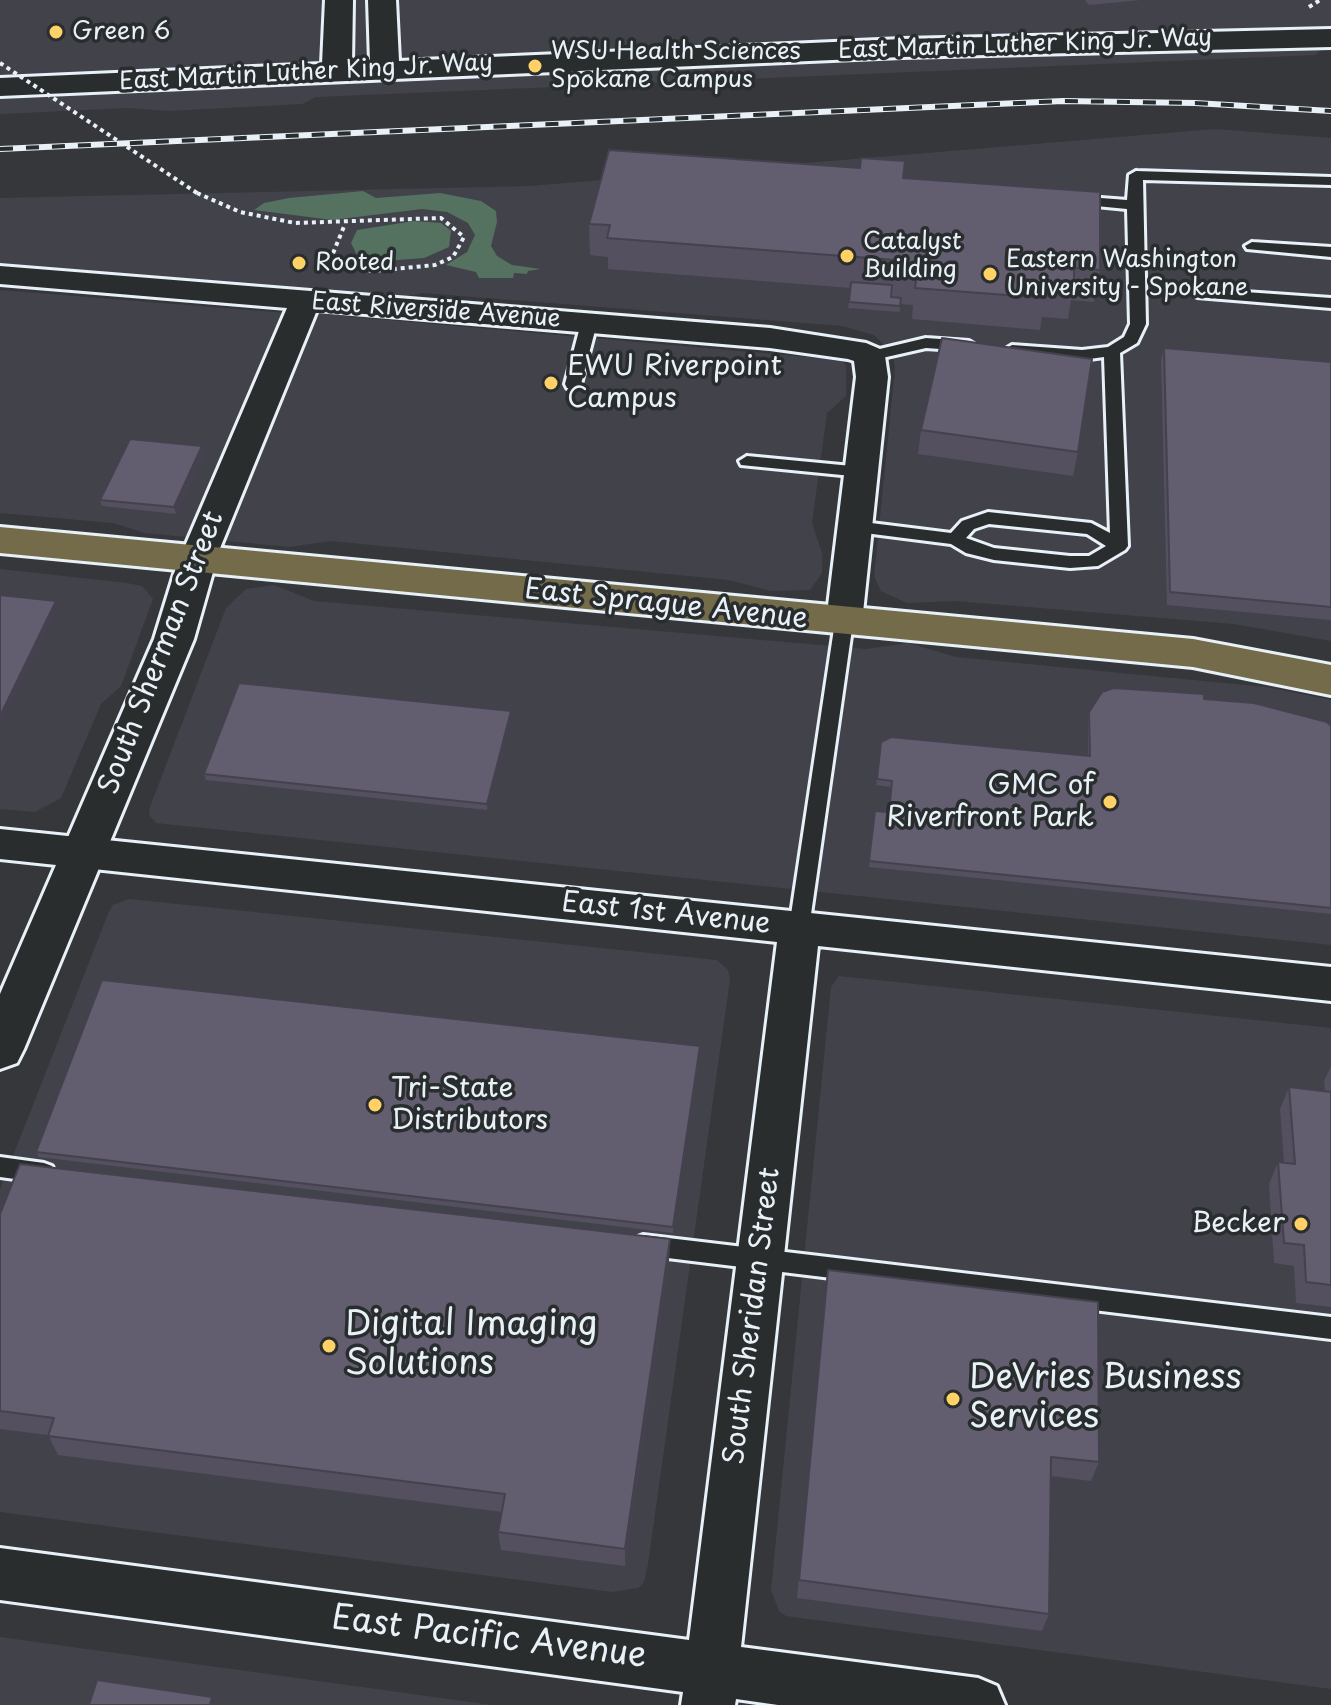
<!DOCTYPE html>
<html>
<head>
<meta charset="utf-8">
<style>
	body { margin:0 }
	canvas { display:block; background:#35373b }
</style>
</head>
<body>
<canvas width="1331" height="1705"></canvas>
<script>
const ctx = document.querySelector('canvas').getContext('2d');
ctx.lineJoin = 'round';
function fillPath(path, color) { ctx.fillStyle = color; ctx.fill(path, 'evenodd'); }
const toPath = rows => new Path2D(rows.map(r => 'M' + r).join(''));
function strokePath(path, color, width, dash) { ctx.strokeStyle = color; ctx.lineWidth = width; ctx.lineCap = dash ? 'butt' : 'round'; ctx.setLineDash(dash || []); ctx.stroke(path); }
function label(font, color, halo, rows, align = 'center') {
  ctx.font = font + ' "Playpen Sans",sans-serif'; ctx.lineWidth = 7; ctx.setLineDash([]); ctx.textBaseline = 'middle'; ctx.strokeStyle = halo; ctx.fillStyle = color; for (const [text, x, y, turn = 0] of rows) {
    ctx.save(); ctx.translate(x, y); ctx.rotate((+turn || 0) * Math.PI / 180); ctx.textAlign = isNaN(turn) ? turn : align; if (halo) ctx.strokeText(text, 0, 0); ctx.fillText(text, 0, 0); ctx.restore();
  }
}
fillPath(toPath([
	[0,0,1331,0,1331,39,1316,55,316,97,302,104,168,111,127,108,0,114],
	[1215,129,1331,138,1331,641,1234,624,955,601,907,603,881,591,874,576,895,369,893,354,874,335,842,326,423,293,388,300,358,297,342,316,841,360,846,365,846,396,827,413,812,523,822,553,822,573,810,590,771,591,729,580,331,541,289,547,145,533,113,523,0,513,0,290,286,313,294,291,0,263,0,198,530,186],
	[0,569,127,583,142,586,153,599,121,686,101,704,61,798,35,812,0,809],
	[274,585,314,601,866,649,908,643,956,657,1266,687,1331,700,1331,945,156,823,149,815,150,807,226,608,246,589],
	[129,899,717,960,728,970,730,979,648,1564,644,1582,638,1588,612,1592,0,1512,0,1189,108,914,113,905],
	[839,976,1331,1028,1331,1689,786,1616,779,1611,771,1590,831,987],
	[0,1637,492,1705,0,1705]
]), '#42424b');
fillPath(toPath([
	[363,191,376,198,440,193,481,201,496,211,497,222,491,246,497,256,512,265,541,269,528,271,527,274,514,273,513,278,479,278,476,272,446,265,467,252,475,235,468,223,447,212,422,209,332,220,254,210,264,203,289,198],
	[414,221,441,223,451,231,449,247,424,258,385,261,357,255,351,243,357,230]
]), '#557160');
const lane = toPath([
	[1136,171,1331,177,1331,185,1143,180,1146,324,1137,343,1120,353,1128,546,1125,550,1098,566,1070,568,994,560,966,553,951,544,849,531,846,527,849,523,855,521,951,533,962,521,988,512,1091,523,1110,533,1104,357,1082,360,1012,355,1004,350,1012,345,1082,350,1108,347,1124,337,1130,324,1127,209,1075,204,1068,200,1075,196,1127,200,1129,175,1136,171],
	[989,524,1087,534,1106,546,1089,556,1070,556,994,548,966,538,974,529,989,524],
	[1252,242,1331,247,1331,257,1247,249,1245,246,1252,242],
	[1202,289,1331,298,1331,308,1197,297,1194,294,1202,289],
	[589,318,597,323,581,384,579,388,567,388,565,384,581,323,589,318],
	[926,338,969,341,977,346,969,351,926,348,869,361,861,356,863,353,926,338],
	[747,456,862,467,870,472,862,477,741,465,739,461,747,456],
	[844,616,853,622,809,928,806,934,799,936,792,934,789,928,835,622,844,616],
	[0,1157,44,1163,52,1166,55,1173,52,1180,44,1183,0,1177,0,1157],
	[643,1235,1331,1317,1331,1339,643,1255,635,1252,631,1245,635,1238,643,1235]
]);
const street = toPath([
	[0,266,770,328,866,343,880,349,885,356,888,377,862,622,857,631,844,635,831,631,826,622,856,377,854,361,848,359,770,348,317,310,216,558,210,566,198,570,186,566,180,558,287,308,0,284,0,266],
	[0,829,1331,967,1331,1001,818,946,741,1647,978,1678,997,1686,1005,1705,778,1705,736,1699,735,1705,681,1705,683,1692,0,1600,0,1548,689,1640,777,942,0,859,0,829]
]);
const secondary = toPath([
	[325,0,353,0,352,63,370,62,368,0,396,0,399,61,902,39,1331,29,1331,47,902,57,0,96,0,78,322,64,325,0],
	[198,545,212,549,217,558,194,639,24,1049,17,1063,0,1069,0,994,154,639,179,558,184,549,198,545]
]);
const primary = toPath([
	[0,527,1193,639,1331,665,1331,695,1193,667,0,553,0,527]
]);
strokePath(lane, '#e8f1f8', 6);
strokePath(street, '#e8f1f8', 6);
strokePath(secondary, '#e8f1f8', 6);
strokePath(primary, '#e8f1f8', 6);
strokePath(toPath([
	[1309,7,1320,0],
	[197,193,240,212,295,223,441,218,464,237,453,257,435,265,373,271,328,266],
	[327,268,345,224]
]), '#e8f1f8', 4, [4, 4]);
fillPath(lane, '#2a2d2e');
fillPath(street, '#2a2d2e');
fillPath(secondary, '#2a2d2e');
fillPath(primary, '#746b4b');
const rail = toPath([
	[0,149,1063,101,1195,103,1331,111]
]);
strokePath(rail, '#e8f1f8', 6);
strokePath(rail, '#2a2d2e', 4, [13]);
strokePath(toPath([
	[0,63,197,193]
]), '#e8f1f8', 4, [4, 4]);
fillPath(toPath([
	[1085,0,1141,0,1089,5],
	[903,178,1100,270,1094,302,1071,300,1068,319,1042,317,1040,330,912,319,913,305,900,304,900,312,848,308,851,288,608,269,608,257,590,255,589,224],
	[1164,348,1331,362,1331,620,1167,605,1161,360],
	[921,430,1078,452,1073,476,918,454],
	[204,453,176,514,102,506,100,500],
	[1204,699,1331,726,1331,914,869,867,875,811,889,812,891,787,876,785,881,742,1088,756,1088,718,1089,712],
	[511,717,487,810,206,780,204,774],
	[700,1046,673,1233,39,1157,36,1152],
	[1331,1066,1331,1307,1296,1303,1294,1266,1274,1263,1269,1184,1278,1162,1284,1163,1280,1109,1289,1087,1325,1091,1324,1081],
	[0,1214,670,1239,669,1260,625,1566,501,1550,498,1532,502,1512,58,1455,48,1435,0,1429],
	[828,1270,1099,1462,1091,1481,1051,1476,1049,1614,1042,1631,797,1598]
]), '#54505f');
fillPath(toPath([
	[202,446,204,453,176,514,174,507],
	[56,601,58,608,0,727,0,716],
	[511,711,511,717,487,810,487,804],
	[700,1046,700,1052,673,1233,673,1227],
	[670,1239,669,1260,625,1566,625,1549]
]), '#45414e');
const building = toPath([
	[609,150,860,168,861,158,905,161,903,178,1100,192,1100,270,1074,268,1074,287,1046,285,1045,298,915,288,917,273,894,272,895,260,607,238,610,225,589,224,609,150],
	[851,282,892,285,891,297,901,298,900,306,849,302,851,282],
	[942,338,1092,359,1078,452,921,430,942,338],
	[1164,348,1331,362,1331,607,1170,592,1164,348],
	[130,439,202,446,174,507,100,500,130,439],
	[0,595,56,601,0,716,0,595],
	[239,683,511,711,487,804,204,774,239,683],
	[1114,688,1204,694,1204,699,1254,703,1327,722,1331,726,1331,908,869,861,875,811,889,812,892,781,877,779,881,742,891,737,1090,756,1089,712,1102,692,1114,688],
	[102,980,700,1046,673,1227,36,1152,102,980],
	[1289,1087,1331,1092,1331,1285,1306,1282,1304,1245,1284,1243,1278,1162,1295,1164,1289,1087],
	[20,1164,670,1239,625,1549,498,1532,505,1494,48,1436,54,1418,0,1411,0,1214,20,1164],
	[828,1270,1098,1302,1099,1462,1051,1457,1049,1614,799,1580,828,1270],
	[97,1680,212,1697,210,1705,89,1705,97,1680]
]);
fillPath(building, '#625d6f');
strokePath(building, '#45414e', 2);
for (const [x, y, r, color] of [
	[56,32,8,"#ffd166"],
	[535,66,8,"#ffd166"],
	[847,256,8,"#ffd166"],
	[299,263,8,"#ffd166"],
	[990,274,8,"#ffd166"],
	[551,383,8,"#ffd166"],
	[1110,802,8,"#ffd166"],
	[375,1105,8,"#ffd166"],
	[1301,1224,8,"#ffd166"],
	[329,1346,8,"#ffd166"],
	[953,1399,8,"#ffd166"]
]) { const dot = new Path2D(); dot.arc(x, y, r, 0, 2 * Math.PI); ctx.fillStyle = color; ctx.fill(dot); strokePath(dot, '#2a2d2e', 3); }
label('24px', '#e8f1f8', '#2a2d2e', [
	["Green 6",72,32],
	["WSU Health Sciences",551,52],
	["Spokane Campus",551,80],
	["Catalyst",863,242],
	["Building",863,270],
	["Eastern Washington",1006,260],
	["University - Spokane",1006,288],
	["Rooted",315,263]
], 'left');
label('24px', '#e8f1f8', '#2a2d2e', [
	["East Martin Luther King Jr. Way",1025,45,-2],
	["East Martin Luther King Jr. Way",306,73,-3],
	["East Riverside Avenue",436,311,4]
]);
label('28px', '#e8f1f8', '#2a2d2e', [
	["EWU Riverpoint",567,367],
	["Campus",567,399],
	["GMC of",1094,786,"right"],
	["Riverfront Park",1094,818,"right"],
	["Tri-State",391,1089],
	["Distributors",391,1121],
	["Becker",1285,1224,"right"]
], 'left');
label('28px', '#e8f1f8', '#2a2d2e', [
	["East Sprague Avenue",666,605,6],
	["South Sherman Street",162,653,-69],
	["East 1st Avenue",666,914,6],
	["South Sheridan Street",753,1316,-83]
]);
label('34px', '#e8f1f8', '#2a2d2e', [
	["Digital Imaging",345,1326],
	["Solutions",345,1365],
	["DeVries Business",969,1379],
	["Services",969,1418]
], 'left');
label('34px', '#e8f1f8', '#2a2d2e', [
	["East Pacific Avenue",489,1638,7]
]);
</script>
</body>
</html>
